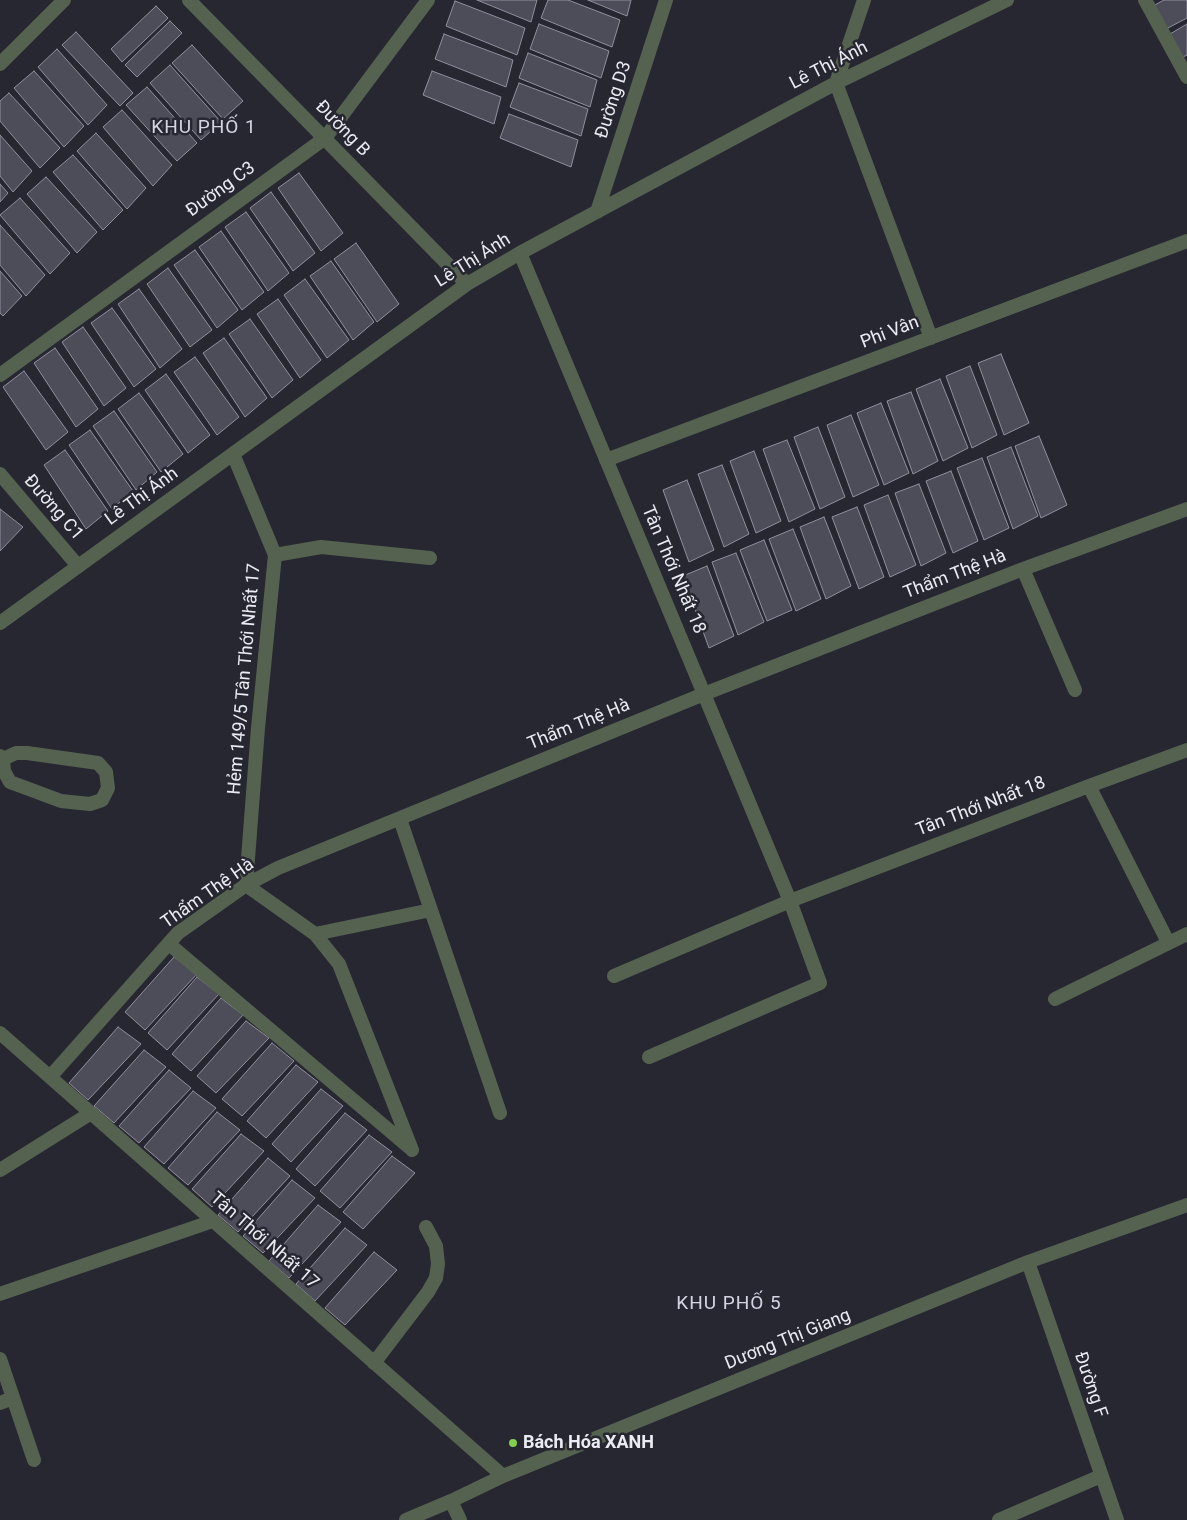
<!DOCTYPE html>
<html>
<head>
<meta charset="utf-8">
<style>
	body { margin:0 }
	canvas { display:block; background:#272732 }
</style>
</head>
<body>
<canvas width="1187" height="1520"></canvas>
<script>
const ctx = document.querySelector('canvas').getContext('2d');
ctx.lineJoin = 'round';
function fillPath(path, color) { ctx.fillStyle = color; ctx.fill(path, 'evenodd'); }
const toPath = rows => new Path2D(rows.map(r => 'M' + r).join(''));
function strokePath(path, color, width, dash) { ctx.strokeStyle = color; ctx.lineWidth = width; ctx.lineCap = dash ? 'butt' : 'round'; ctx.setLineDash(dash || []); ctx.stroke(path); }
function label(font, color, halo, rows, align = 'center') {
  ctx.font = font + ' Roboto,sans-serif'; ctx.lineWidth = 5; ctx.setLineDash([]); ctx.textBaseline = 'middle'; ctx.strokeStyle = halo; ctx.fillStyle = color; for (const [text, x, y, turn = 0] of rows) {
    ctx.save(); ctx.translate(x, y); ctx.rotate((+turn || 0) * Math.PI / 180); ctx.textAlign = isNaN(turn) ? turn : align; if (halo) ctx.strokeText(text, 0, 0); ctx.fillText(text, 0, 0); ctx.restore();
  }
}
const building = toPath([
	[477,0,537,0,531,22,477,0],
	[548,0,568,0,620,20,612,47,541,18,548,0],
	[588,0,631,0,627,16,588,0],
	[1164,0,1187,0,1187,18,1166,29,1153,6,1164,0],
	[455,1,525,28,517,55,446,26,455,1],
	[156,6,168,18,122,62,111,49,156,6],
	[170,21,182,33,137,77,125,65,170,21],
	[539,24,609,51,601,78,530,49,539,24],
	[1187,24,1187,55,1183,57,1170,34,1187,24],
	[76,32,133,93,120,106,62,45,76,32],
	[444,34,513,60,506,87,435,59,444,34],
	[192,45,243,101,223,119,172,63,192,45],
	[57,49,107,105,88,125,38,67,57,49],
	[528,53,597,80,590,107,519,78,528,53],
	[170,65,221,122,201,140,150,83,170,65],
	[34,71,84,126,64,147,14,88,34,71],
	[432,71,501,97,494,124,423,95,432,71],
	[519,83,588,109,581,136,510,107,519,83],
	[147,87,197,143,177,161,126,105,147,87],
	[9,93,60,148,40,168,0,121,0,101,9,93],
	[122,110,172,165,153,186,103,127,122,110],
	[509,114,578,140,571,167,500,138,509,114],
	[96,133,146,188,127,209,77,151,96,133],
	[0,135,32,171,13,192,0,176,0,135],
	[73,155,123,210,103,230,53,172,73,155],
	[299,173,343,233,321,251,278,188,299,173],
	[46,177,97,232,77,253,27,194,46,177],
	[0,184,8,193,0,202,0,184],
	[271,192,315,253,293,271,250,208,271,192],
	[20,198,70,253,50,274,0,215,20,198],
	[246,212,289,273,268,291,225,227,246,212],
	[0,225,45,275,26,296,0,265,0,225],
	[221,231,264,292,242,310,199,247,221,231],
	[356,243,399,304,377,322,334,259,356,243],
	[195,250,238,310,217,328,174,265,195,250],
	[331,261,374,322,353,340,310,276,331,261],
	[168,268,212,330,190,347,147,284,168,268],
	[0,271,22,296,3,316,0,313,0,271],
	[305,279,349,340,327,358,284,295,305,279],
	[139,289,182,349,160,368,118,304,139,289],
	[278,299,321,360,300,378,257,314,278,299],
	[112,308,156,369,134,387,91,323,112,308],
	[250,319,293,380,272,398,229,334,250,319],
	[83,327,126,388,104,406,62,342,83,327],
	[224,338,267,398,245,417,203,353,224,338],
	[55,348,98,409,76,427,34,363,55,348],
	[1001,354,1029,423,1004,435,978,363,1001,354],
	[195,357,239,417,217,435,174,372,195,357],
	[970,366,997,435,972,448,946,376,970,366],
	[24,371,68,432,46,450,3,387,24,371],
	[166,374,210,435,188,453,145,390,166,374],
	[940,379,968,448,943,461,916,389,940,379],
	[911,392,938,461,913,474,887,401,911,392],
	[139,393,183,454,161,472,118,409,139,393],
	[881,403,909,473,884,485,857,413,881,403],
	[114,411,157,472,136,490,93,426,114,411],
	[851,415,879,485,853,497,827,425,851,415],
	[818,427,845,497,820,509,794,437,818,427],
	[90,430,133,491,112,509,69,445,90,430],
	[1039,436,1067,505,1041,518,1015,446,1039,436],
	[787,440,815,509,789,522,763,449,787,440],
	[1011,447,1038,516,1013,529,987,457,1011,447],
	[65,450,108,511,86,529,44,465,65,450],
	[754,451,781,521,756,533,730,461,754,451],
	[982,458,1009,528,984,540,957,468,982,458],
	[722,465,749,534,724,547,698,474,722,465],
	[951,471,978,541,953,553,926,481,951,471],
	[687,480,714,550,689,562,663,490,687,480],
	[919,484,946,553,921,566,895,493,919,484],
	[888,495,916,565,890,577,864,505,888,495],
	[857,507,884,577,859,589,832,517,857,507],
	[0,509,23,527,0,551,0,509],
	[824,517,851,586,826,599,800,527,824,517],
	[793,529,821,599,796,611,769,539,793,529],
	[764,540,792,610,767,621,740,550,764,540],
	[736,553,764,622,738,635,712,562,736,553],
	[707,566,734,636,709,648,683,576,707,566],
	[174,957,197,974,145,1030,125,1012,174,957],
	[197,977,219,994,167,1050,148,1033,197,977],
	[221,998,243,1015,191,1071,172,1054,221,998],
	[246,1021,269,1038,216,1093,197,1076,246,1021],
	[118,1027,141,1044,88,1100,69,1083,118,1027],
	[272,1043,294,1061,242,1116,222,1099,272,1043],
	[144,1050,166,1067,114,1123,94,1106,144,1050],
	[296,1065,318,1082,266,1138,247,1121,296,1065],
	[169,1070,191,1088,139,1143,119,1126,169,1070],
	[321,1089,343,1106,291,1162,272,1144,321,1089],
	[193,1091,216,1108,164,1164,144,1147,193,1091],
	[217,1112,240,1130,188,1185,168,1168,217,1112],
	[345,1113,367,1130,315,1186,296,1169,345,1113],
	[241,1134,264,1151,212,1207,192,1189,241,1134],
	[369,1135,392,1152,340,1208,320,1191,369,1135],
	[392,1156,415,1173,363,1229,343,1212,392,1156],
	[268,1158,290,1176,238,1232,218,1215,268,1158],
	[292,1180,315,1198,263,1253,243,1236,292,1180],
	[318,1205,341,1222,289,1278,269,1261,318,1205],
	[345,1228,367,1245,315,1301,296,1284,345,1228],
	[374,1252,397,1270,345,1325,325,1308,374,1252]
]);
fillPath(building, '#4d4d5a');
strokePath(building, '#8f8f9e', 1);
strokePath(toPath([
	[0,1170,91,1113],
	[0,1294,213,1221],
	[0,1359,34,1460],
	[374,1363,428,1292,436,1278,438,1264,436,1246,426,1227],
	[0,1403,13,1398]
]), '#55624f', 14);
strokePath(toPath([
	[189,0,467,284],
	[864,0,836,83,931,338],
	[1145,0,1187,77],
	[0,64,64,0],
	[597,212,666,0],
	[520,253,704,694,790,901,820,983,649,1057],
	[0,375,325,138,428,0],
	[233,454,275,555,258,728,246,885,315,934,339,964,412,1150],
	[606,460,1187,241],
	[0,474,78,566],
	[275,555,321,547,430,558],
	[1023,569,1075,690],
	[0,623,467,284,520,253,836,83,1007,0],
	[0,756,3,759,4,771,10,782,61,801,90,804,102,800,108,788,106,772,98,763,27,753,16,753,3,759],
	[1089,786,1168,942],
	[400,819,500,1113],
	[315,934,431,910],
	[169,944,410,1148],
	[614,976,790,901,1089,786,1187,750],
	[1055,999,1187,934],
	[0,1033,503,1476],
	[50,1077,178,933,246,885,278,868,704,694,1023,569,1187,509],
	[1028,1262,1117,1520],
	[451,1501,460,1520],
	[406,1520,451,1501,503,1476,1028,1262,1187,1205],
	[999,1520,1101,1476]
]), '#55624f', 14);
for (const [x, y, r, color] of [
	[513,1443,5,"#81d050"]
]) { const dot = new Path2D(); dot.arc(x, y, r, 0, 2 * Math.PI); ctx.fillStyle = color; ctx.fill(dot); strokePath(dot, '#272732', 2); }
label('18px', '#ebebf3', '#272732', [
	["Lê Thị Ánh",829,66,-27],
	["Đường D3",614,100,-72],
	["Đường B",342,129,46],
	["Đường C3",221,190,-36],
	["Lê Thị Ánh",473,261,-32],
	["Phi Vân",890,333,-21],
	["Lê Thị Ánh",142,497,-36],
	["Đường C1",53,508,49],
	["Tân Thới Nhất 18",673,570,67],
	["Thẩm Thệ Hà",955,575,-21],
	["Hẻm 149/5 Tân Thới Nhất 17",245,679,-85],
	["Thẩm Thệ Hà",579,725,-22],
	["Tân Thới Nhất 18",981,807,-21],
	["Thẩm Thệ Hà",208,894,-35],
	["Tân Thới Nhất 17",264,1241,41],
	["Dương Thị Giang",788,1340,-22],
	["Đường F",1090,1385,71]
]);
label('bold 18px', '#ebebf3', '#272732', [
	["Bách Hóa XANH",523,1443]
], 'left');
ctx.letterSpacing = '1px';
label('19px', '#d4d4e4', '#272732', [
	["KHU PHỐ 1",204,128],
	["KHU PHỐ 5",729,1304]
]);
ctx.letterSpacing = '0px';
</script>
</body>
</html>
